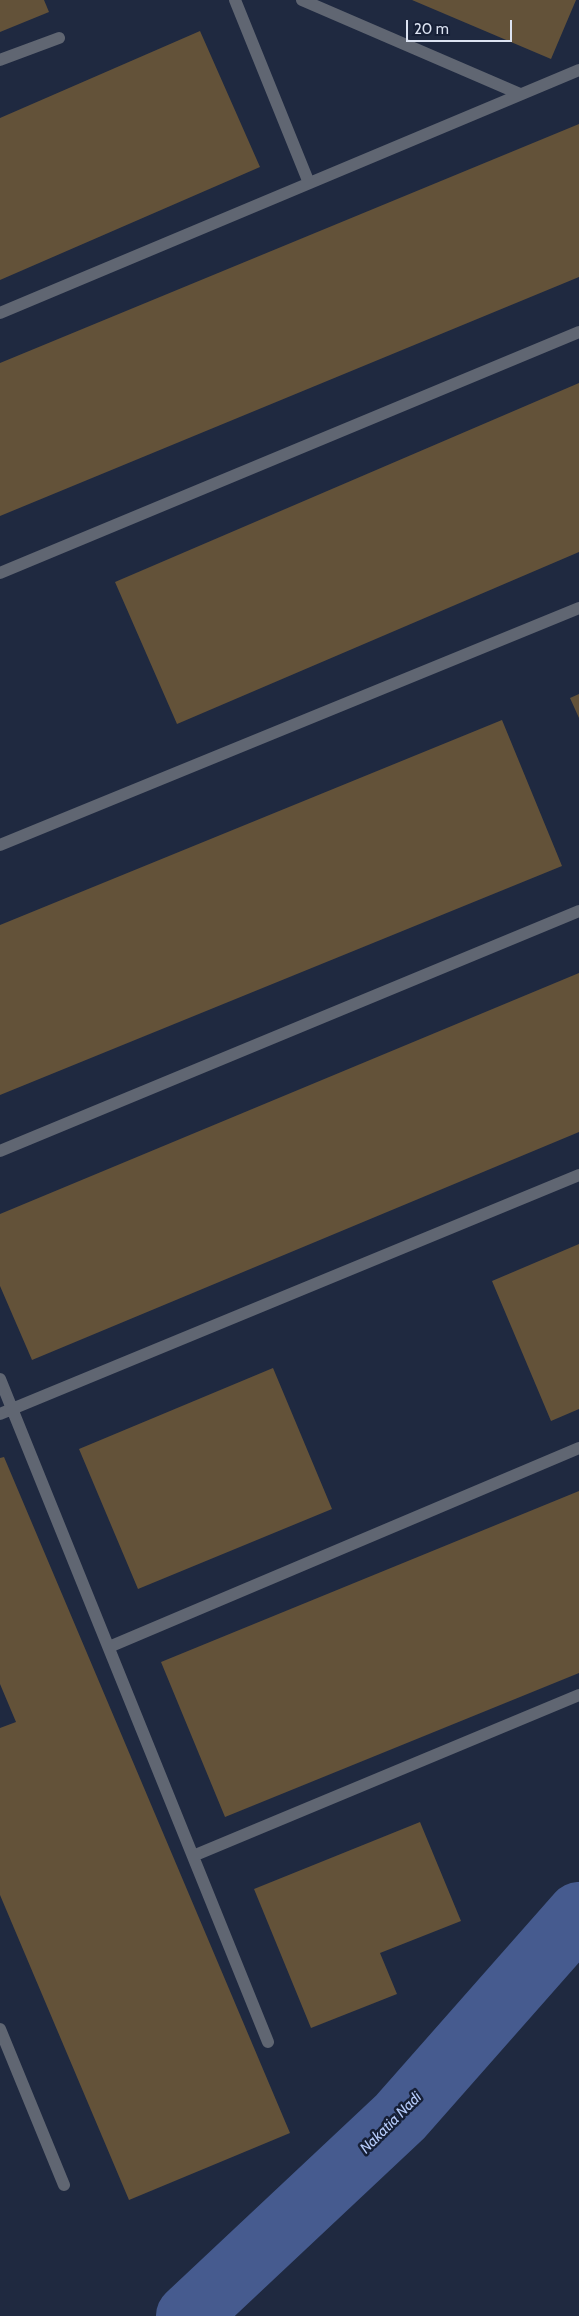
<!DOCTYPE html>
<html>
<head>
<meta charset="utf-8">
<style>
	body { margin:0 }
	#map { position:relative; width:579px; height:2316px; overflow:hidden; background:#1f2940; font-family:Cabin,sans-serif }
	canvas { display:block }
	.scale { position:absolute; left:406px; top:20px; width:106px; height:22px; box-sizing:border-box; border:2px solid #dce3f2; border-top:0; padding-left:6px; font-size:15px; line-height:18px; white-space:nowrap; color:#dce3f2; -webkit-text-stroke:4px #161f36; paint-order:stroke }
</style>
</head>
<body>
<div id="map">
<canvas width="579" height="2316"></canvas>
<div class="scale">20 m</div>
</div>
<script>
const ctx = document.querySelector('canvas').getContext('2d');
ctx.lineJoin = 'round';
const toPath = rows => new Path2D(rows.map(r => 'M' + r).join(''));
function strokePath(path, color, width, dash) { ctx.strokeStyle = color; ctx.lineWidth = width; ctx.lineCap = dash ? 'butt' : 'round'; ctx.setLineDash(dash || []); ctx.stroke(path); }
function fillPath(path, color) { ctx.fillStyle = color; ctx.fill(path, 'evenodd'); }
function label(font, color, halo, rows, align = 'center') {
  ctx.font = font + ' Cabin,sans-serif'; ctx.lineWidth = 5; ctx.setLineDash([]); ctx.textBaseline = 'middle'; ctx.strokeStyle = halo; ctx.fillStyle = color; for (const [text, x, y, turn = 0] of rows) {
    ctx.save(); ctx.translate(x, y); ctx.rotate((+turn || 0) * Math.PI / 180); ctx.textAlign = isNaN(turn) ? turn : align; if (halo) ctx.strokeText(text, 0, 0); ctx.fillText(text, 0, 0); ctx.restore();
  }
}
strokePath(toPath([
	[188,2316,400,2117,579,1914]
]), '#465b8f', 64);
fillPath(toPath([
	[0,0,44,0,49,12,0,32],
	[412,0,576,0,551,59],
	[200,31,260,167,0,280,0,118],
	[579,124,579,277,0,516,0,363],
	[579,383,579,552,177,724,115,582],
	[579,694,579,718,570,698],
	[502,720,562,866,0,1095,0,925],
	[579,973,579,1132,32,1360,0,1286,0,1214],
	[579,1244,579,1409,551,1421,492,1281],
	[273,1368,332,1509,138,1589,79,1449],
	[4,1457,290,2133,129,2200,0,1895,0,1728,16,1722,0,1684,0,1458],
	[579,1491,579,1673,225,1817,161,1662],
	[420,1822,461,1921,380,1953,397,1994,311,2028,254,1889]
]), '#635239');
strokePath(toPath([
	[235,0,309,183],
	[302,0,520,94],
	[0,60,59,38],
	[0,313,579,70],
	[0,573,579,332],
	[0,845,579,608],
	[0,1151,579,911],
	[0,1379,268,2042],
	[0,1414,579,1175],
	[109,1647,579,1448],
	[193,1856,579,1695],
	[0,2029,64,2185]
]), '#606672', 12);
label('italic 15px', '#b6cbfa', '#161f36', [
	["Nakatia Nadi",391,2123,-45]
]);
</script>
</body>
</html>
